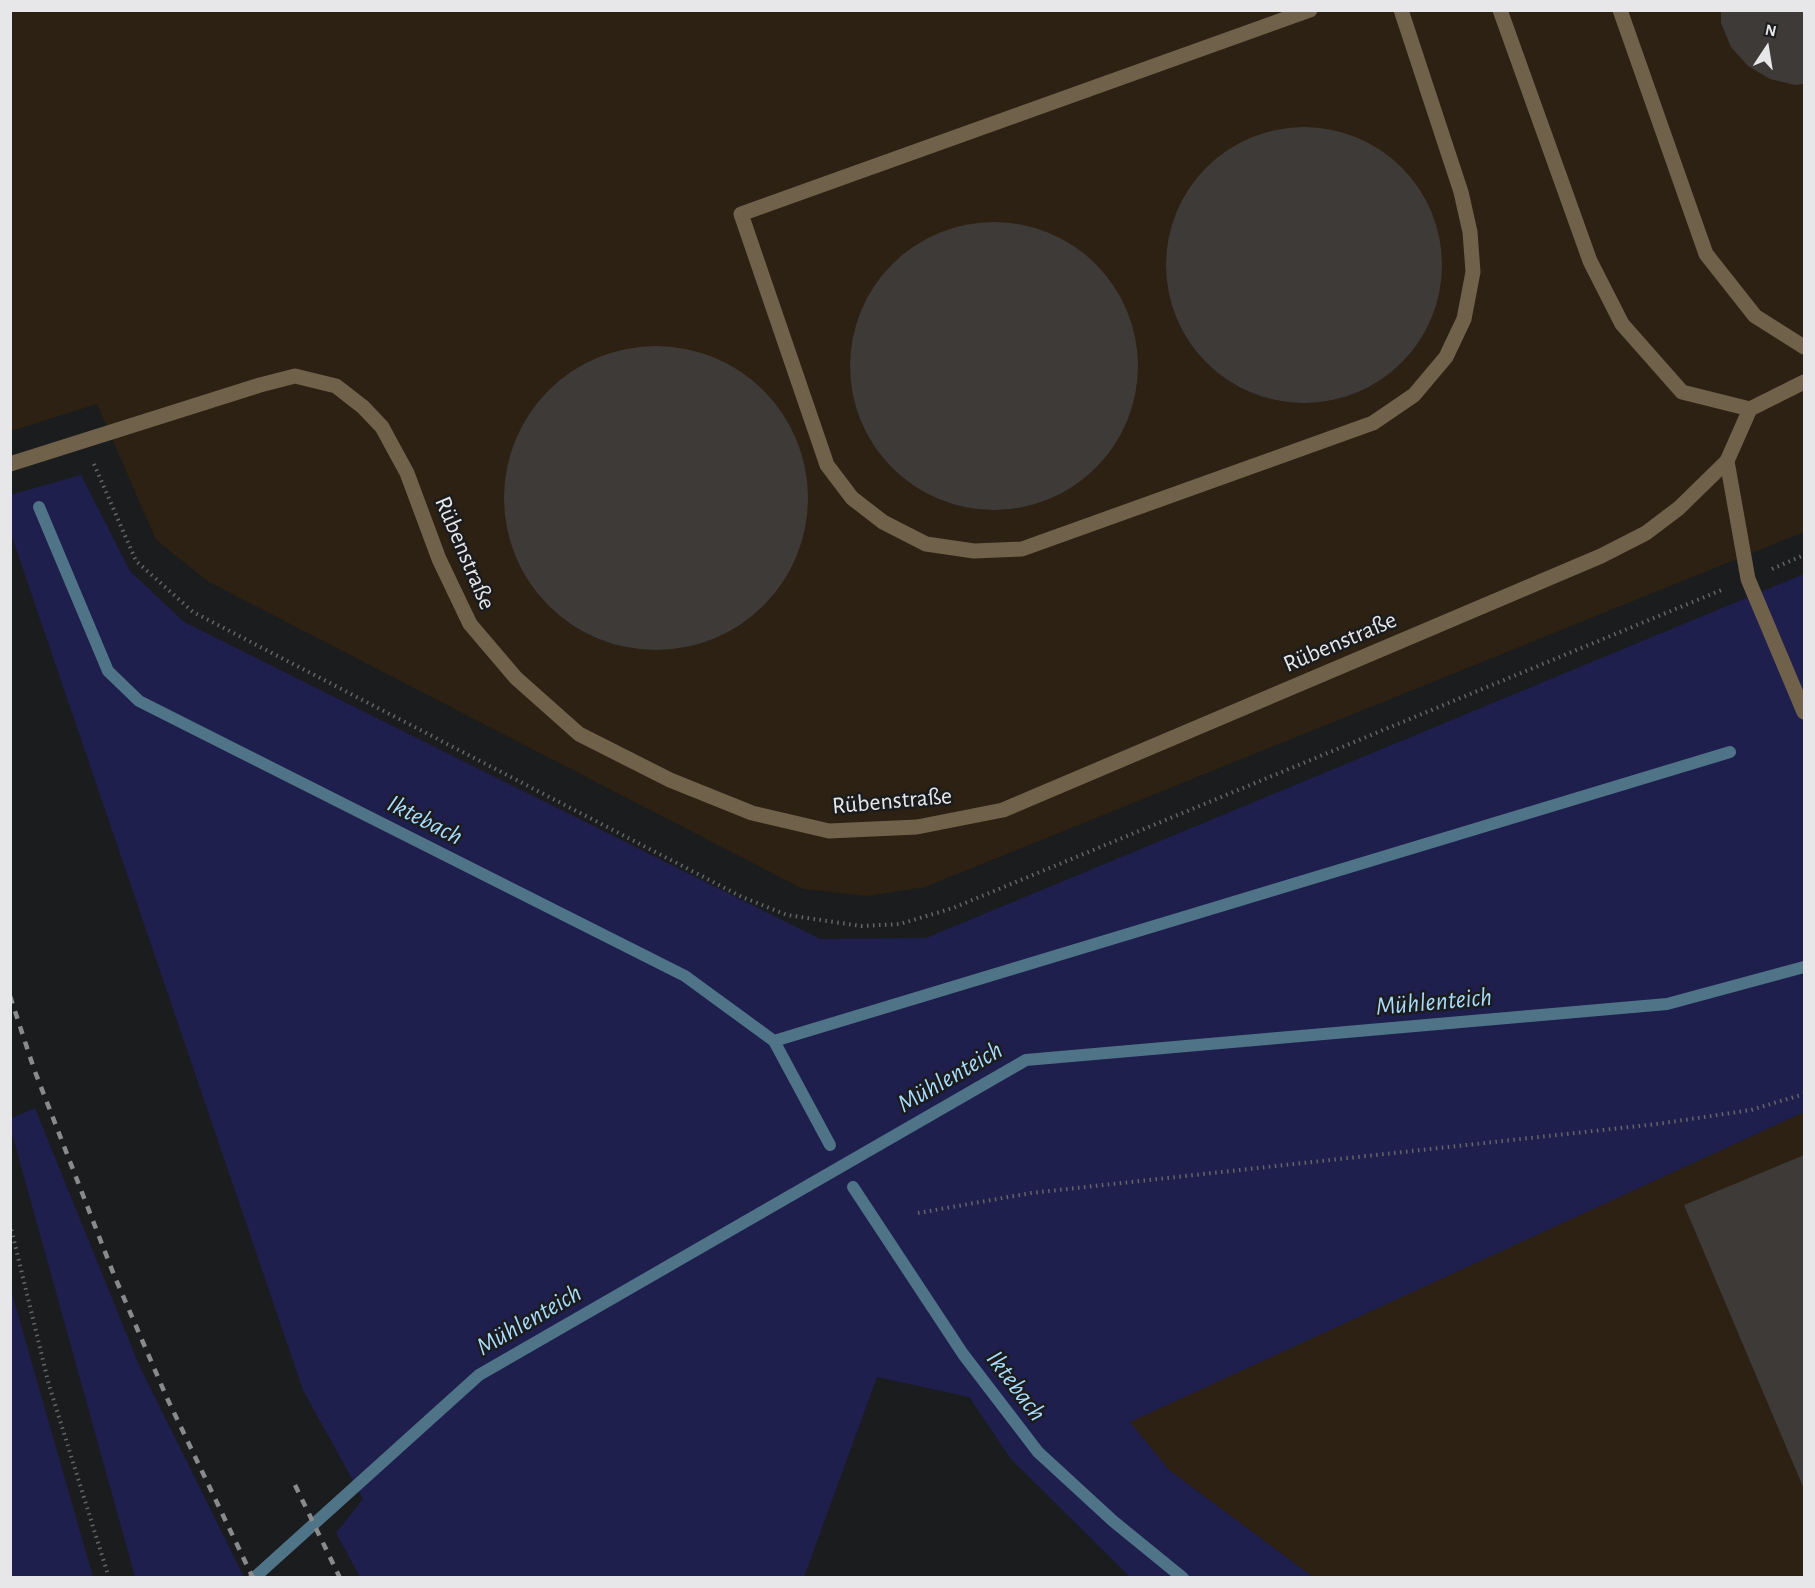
<!DOCTYPE html>
<html>
<head>
<meta charset="utf-8">
<style>
	body { margin:0 }
	#map { position:relative; width:1815px; height:1588px; overflow:hidden; background:#1b1c1e; font-family:"Alegreya Sans",sans-serif }
	canvas { display:block }
	.frame { position:absolute; inset:0; border:12px solid #e7e7e9; pointer-events:none }
	.north { position:absolute; left:1737px; top:18px; width:60px; height:60px; -webkit-text-stroke:4px #1b1c1e; paint-order:stroke; rotate:12deg; font-size:16px; font-weight:700; line-height:24px; text-align:center; color:#e7e7e9 }
	.north::after { content:''; display:block; margin:auto; width:21px; height:27px; background:#e7e7e9; clip-path:polygon(50% 0,100% 100%,50% 72%,0 100%) }
</style>
</head>
<body>
<div id="map">
<canvas width="1815" height="1588"></canvas>
<div class="frame"></div>
<div class="north">N</div>
</div>
<script>
const ctx = document.querySelector('canvas').getContext('2d');
ctx.lineJoin = 'round';
function fillPath(path, color) { ctx.fillStyle = color; ctx.fill(path, 'evenodd'); }
const toPath = rows => new Path2D(rows.map(r => 'M' + r).join(''));
function strokePath(path, color, width, dash) { ctx.strokeStyle = color; ctx.lineWidth = width; ctx.lineCap = dash ? 'butt' : 'round'; ctx.setLineDash(dash || []); ctx.stroke(path); }
function label(font, color, halo, rows, align = 'center') {
  ctx.font = font + ' "Alegreya Sans",sans-serif'; ctx.lineWidth = 5; ctx.setLineDash([]); ctx.textBaseline = 'middle'; ctx.strokeStyle = halo; ctx.fillStyle = color; for (const [text, x, y, turn = 0] of rows) {
    ctx.save(); ctx.translate(x, y); ctx.rotate((+turn || 0) * Math.PI / 180); ctx.textAlign = isNaN(turn) ? turn : align; if (halo) ctx.strokeText(text, 0, 0); ctx.fillText(text, 0, 0); ctx.restore();
  }
}
fillPath(toPath([
	[11,11,1804,11,1804,532,925,887,868,896,803,889,209,582,156,540,97,404,11,431],
	[1804,1112,1804,1577,1313,1577,1169,1470,1129,1422]
]), '#2c2112');
fillPath(toPath([
	[81,475,130,571,184,622,820,939,926,938,1804,574,1804,1112,1130,1422,1169,1470,1313,1577,1130,1577,1011,1459,969,1397,877,1377,804,1577,360,1577,336,1533,363,1499,303,1390,11,534,10,495],
	[35,1108,139,1365,244,1577,135,1577,11,1130,11,1118],
	[10,1290,11,1290,93,1577,11,1577]
]), '#1f1f4e');
strokePath(toPath([
	[39,507,108,671,139,701,685,976,774,1041,830,1145],
	[774,1041,1730,752],
	[853,1187,963,1354,1038,1452,1113,1521,1183,1578],
	[254,1578,479,1375,1026,1060,1667,1004,1804,967]
]), '#507487', 12);
fillPath(toPath([
	[1721,10,1804,10,1804,84,1795,85,1770,79,1748,66,1731,47,1721,23],
	'1166 265a138 138 0 1 1 276 0a138 138 0 1 1-276 0Z',
	'850 366a144 144 0 1 1 288 0a144 144 0 1 1-288 0Z',
	'504 498a152 152 0 1 1 304 0a152 152 0 1 1-304 0Z',
	[1804,1155,1804,1489,1684,1205]
]), '#3d3a38');
strokePath(toPath([
	[94,464,136,561,193,612,742,897,787,915,861,926,900,924,953,908,1724,589],
	[1772,569,1804,555],
	[918,1213,1031,1193,1657,1124,1751,1110,1804,1094],
	[10,1224,49,1385,109,1578]
]), '#656668', 4, [1.5, 4.5]);
strokePath(toPath([
	[1310,10,741,214,827,465,852,498,883,522,926,544,974,551,1022,549,1373,423,1414,395,1446,357,1464,319,1473,272,1470,232,1461,192,1401,10],
	[1500,10,1590,261,1622,324,1682,392,1750,409],
	[1620,10,1706,254,1755,316,1804,347],
	[1727,461,1748,579,1804,712]
]), '#6f614a', 15);
strokePath(toPath([
	[10,464,260,385,295,376,336,386,363,407,382,427,407,473,439,559,470,624,516,678,579,734,670,780,752,813,829,831,917,827,1003,810,1601,556,1646,533,1679,508,1727,461,1750,409,1804,382]
]), '#6f614a', 15);
strokePath(toPath([
	[10,996,34,1069,114,1275,167,1398,253,1578],
	[295,1485,340,1578]
]), '#898a8c', 4.5, [8, 8]);
label('24px', '#e7e7e9', '#1b1c1e', [
	["Rübenstraße",465,553,67],
	["Rübenstraße",1340,642,-23],
	["Rübenstraße",892,801,-5]
]);
label('italic 26px', '#a9dcfc', '#1b1c1e', [
	["Iktebach",425,820,27],
	["Mühlenteich",1434,1002,-5],
	["Mühlenteich",950,1077,-30],
	["Mühlenteich",529,1320,-30],
	["Iktebach",1016,1386,53]
]);
</script>
</body>
</html>
